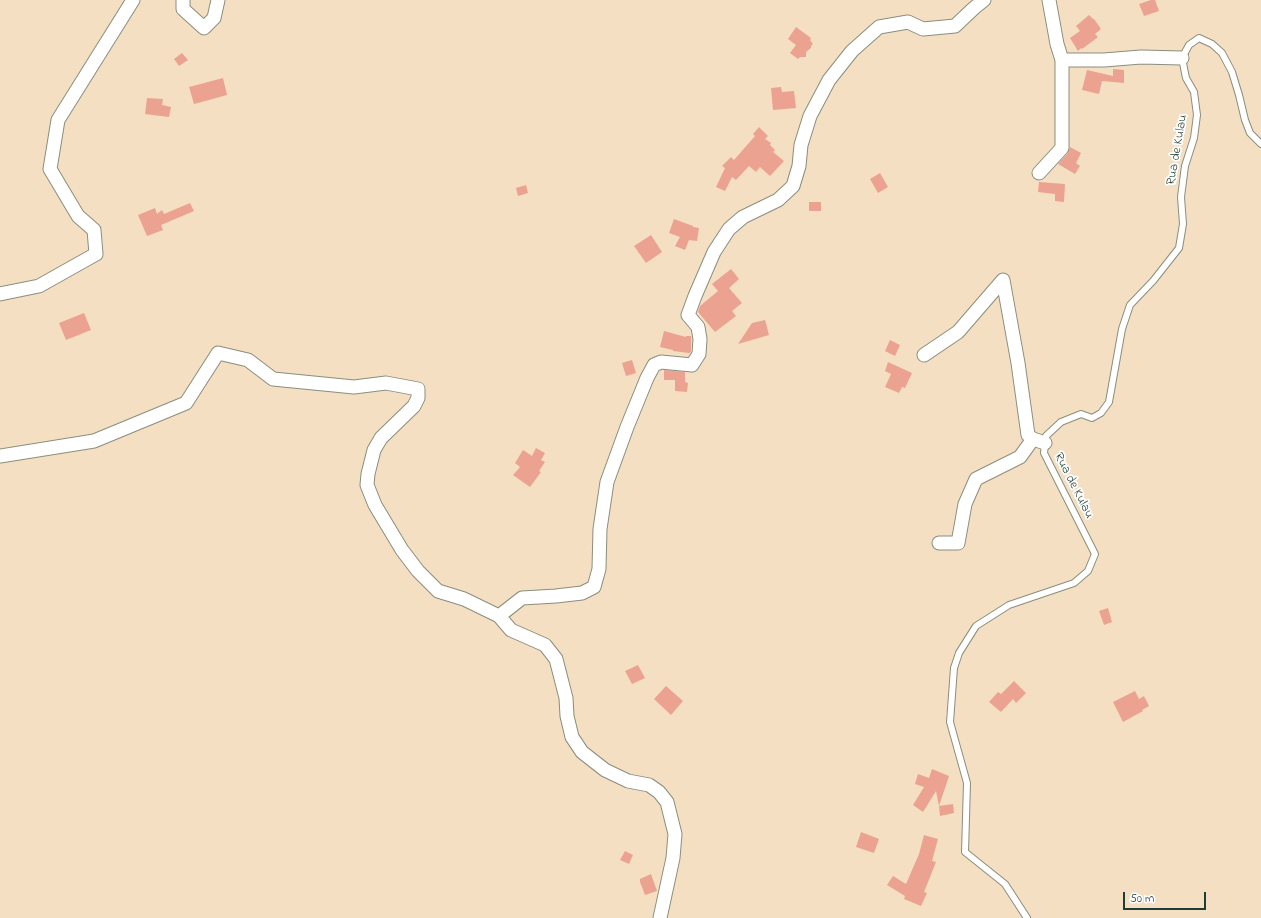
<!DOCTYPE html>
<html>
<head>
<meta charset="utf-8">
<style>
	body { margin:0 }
	#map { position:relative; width:1261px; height:918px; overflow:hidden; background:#f4dfc3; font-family:"Indie Flower",sans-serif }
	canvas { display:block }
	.scale { position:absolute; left:1123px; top:892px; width:83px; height:18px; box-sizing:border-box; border:2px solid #1f3d34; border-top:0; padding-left:5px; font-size:12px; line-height:14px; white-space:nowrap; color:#1f3d34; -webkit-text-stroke:3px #fff; paint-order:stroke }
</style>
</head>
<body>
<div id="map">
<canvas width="1261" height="918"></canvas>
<div class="scale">50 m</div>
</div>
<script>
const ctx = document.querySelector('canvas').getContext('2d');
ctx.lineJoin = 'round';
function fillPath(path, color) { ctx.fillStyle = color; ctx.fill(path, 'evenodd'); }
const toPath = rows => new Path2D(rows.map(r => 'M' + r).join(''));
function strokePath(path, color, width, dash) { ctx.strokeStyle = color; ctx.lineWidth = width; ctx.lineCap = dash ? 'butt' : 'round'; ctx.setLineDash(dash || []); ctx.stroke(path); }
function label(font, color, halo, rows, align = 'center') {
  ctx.font = font + ' "Indie Flower",sans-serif'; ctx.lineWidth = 3.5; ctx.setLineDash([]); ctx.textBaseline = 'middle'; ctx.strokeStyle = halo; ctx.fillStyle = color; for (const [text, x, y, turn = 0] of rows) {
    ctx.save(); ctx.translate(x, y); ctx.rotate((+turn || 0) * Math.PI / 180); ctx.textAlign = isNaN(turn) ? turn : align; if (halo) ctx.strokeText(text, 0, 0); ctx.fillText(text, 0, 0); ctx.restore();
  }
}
fillPath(toPath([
	[1151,0,1155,0,1159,11,1144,16,1139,4],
	[1089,15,1093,19,1094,19,1101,29,1095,34,1098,37,1082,49,1081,48,1078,51,1070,38,1080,31,1076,26],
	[796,27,811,38,810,40,813,44,811,46,811,48,806,52,806,57,800,57,798,59,790,53,796,45,788,39],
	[182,53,188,60,179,66,174,59],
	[1113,69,1124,70,1124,83,1102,81,1099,94,1082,90,1087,70,1113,76],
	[223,78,227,95,194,104,189,87],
	[781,87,782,92,794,91,796,108,773,110,771,88],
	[147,98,163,99,162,105,171,107,169,117,145,114],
	[759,127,768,136,765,139,771,143,770,145,775,150,773,152,784,161,770,176,760,167,756,172,749,166,736,180,732,177,725,191,716,187,725,168,722,166,731,157,734,160,755,136,753,134],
	[1070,147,1081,153,1076,163,1080,166,1075,174,1058,164,1068,153],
	[880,173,888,187,878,193,870,179],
	[1039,182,1065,184,1064,202,1055,201,1055,194,1038,192],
	[526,185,528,193,518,196,516,188],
	[809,202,821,202,821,211,809,211],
	[190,203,194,211,161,225,163,230,147,236,138,215,155,208,157,214,162,210,164,214],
	[674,219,693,226,693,227,699,228,697,241,689,240,685,250,675,246,680,237,669,233],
	[651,235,662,252,646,263,634,246],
	[731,269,739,279,729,288,742,303,732,311,736,316,715,332,698,312,700,306,718,291,712,284],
	[84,313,91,330,66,340,59,323],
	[765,320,769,335,738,344,752,323],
	[664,331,686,337,686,336,691,336,691,352,689,353,673,351,673,350,660,347],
	[890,340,900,345,895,356,885,351],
	[632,360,636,373,626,376,622,363],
	[888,362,912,373,905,388,902,387,899,393,885,387,891,374,885,371],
	[664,370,685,372,685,382,688,383,687,392,675,391,675,380,664,380],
	[536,448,545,453,541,460,545,462,539,471,541,472,530,487,513,475,520,467,515,463,523,450,532,456],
	[1108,608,1112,622,1104,625,1099,611],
	[638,665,645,678,632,684,625,671],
	[1014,681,1026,693,1016,703,1013,699,1001,712,989,702,998,692,1001,694],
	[666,686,683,701,671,715,654,699],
	[1135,691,1139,699,1144,696,1149,706,1142,710,1143,711,1123,722,1113,702],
	[932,769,949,776,939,806,936,791,923,812,913,805,924,787,915,784,918,774,929,778],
	[953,804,954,813,940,816,939,806],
	[861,832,879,839,874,853,856,847],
	[924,835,938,839,932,861,936,862,924,892,927,893,921,906,904,899,905,896,887,885,893,876,906,884,919,854],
	[625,851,633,855,629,864,620,860],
	[651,874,657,891,645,895,640,882,640,879]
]), '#eca290');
const service = toPath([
	[1027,918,1005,884,965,852,967,783,950,722,954,668,959,653,976,626,1009,605,1074,583,1088,571,1095,554,1044,453,1046,436,1061,422,1081,414,1092,418,1101,413,1109,402,1122,329,1130,305,1153,281,1179,248,1183,224,1181,197,1185,166,1194,138,1197,115,1194,92,1186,78,1182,58,1189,45,1199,38,1212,44,1222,53,1232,72,1239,95,1245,120,1250,133,1261,144]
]);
const minor = toPath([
	[183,0,183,9,204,28,214,18,218,0],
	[1049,0,1057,44,1062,60,1104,60,1141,57,1182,58],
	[1039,173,1062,148,1062,60],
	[0,294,39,286,96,254,94,230,78,216,50,169,58,120,133,0],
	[924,355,958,332,1003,280,1018,363,1028,435,1033,439],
	[0,456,94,441,186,403,218,353,248,360,273,379,354,387,386,383,418,389,418,398,414,406,381,438,374,450,368,474,367,485,375,505,402,550,418,571,438,591,464,599,499,616,511,630,545,645,556,659,566,698,567,716,572,737,582,752,605,770,628,781,649,785,659,792,667,802,675,834,673,858,660,918],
	[939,543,958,543,965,504,976,479,1020,457,1033,439,1045,443],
	[499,616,522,598,556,596,582,593,594,587,599,569,600,529,607,482,627,427,647,378,654,365,661,362,692,365,699,354,700,339,698,327,688,315,695,296,714,252,729,229,743,217,778,200,793,186,799,166,801,145,810,116,829,80,852,51,879,27,908,22,923,29,955,26,974,8,984,0]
]);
strokePath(service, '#8a8e7c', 8);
strokePath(minor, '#8a8e7c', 15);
strokePath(service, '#fff', 6);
strokePath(minor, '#fff', 13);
label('13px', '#1f3d34', '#fff', [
	["Rua de Kulau",1178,150,-80],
	["Rua de Kulau",1073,486,63]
]);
</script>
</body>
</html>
